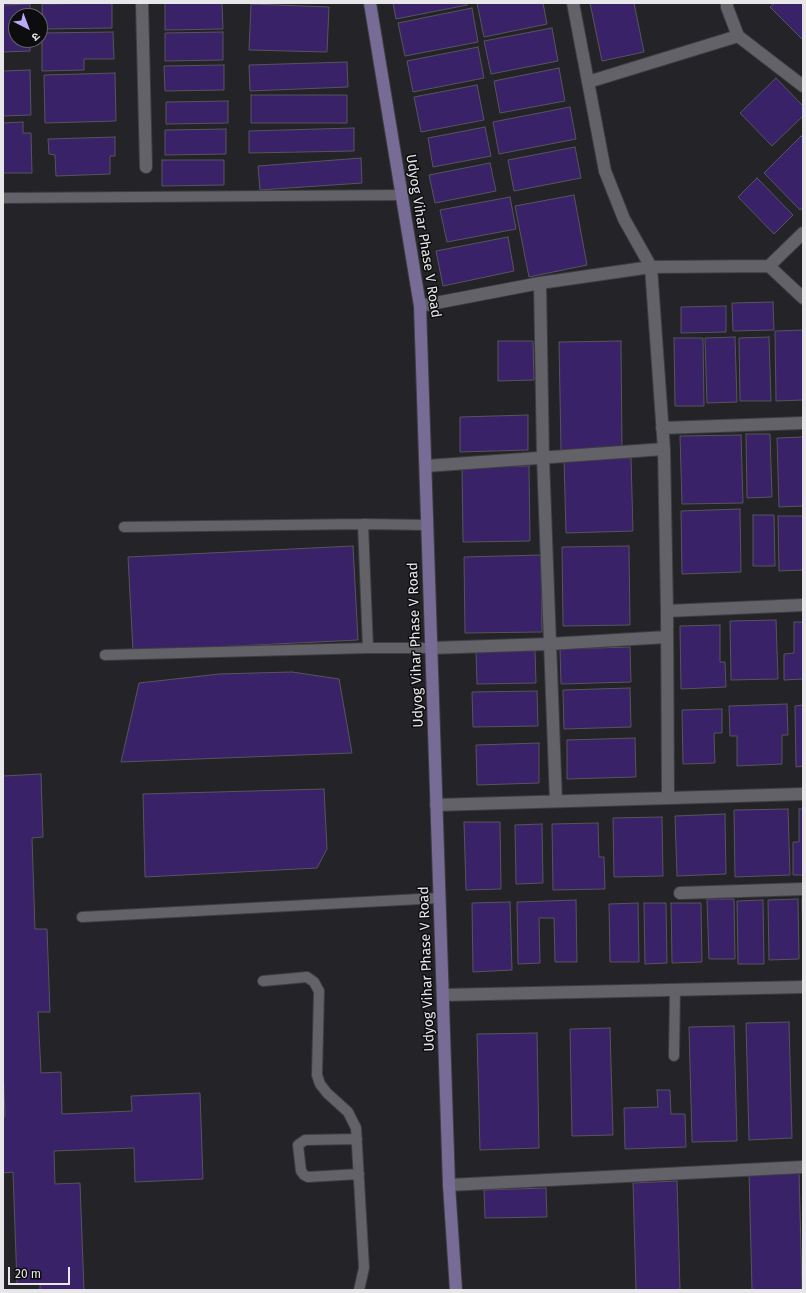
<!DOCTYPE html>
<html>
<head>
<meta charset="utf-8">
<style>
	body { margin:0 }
	#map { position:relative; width:806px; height:1293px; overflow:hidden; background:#242328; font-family:"Fira Sans","Noto Sans Devanagari",sans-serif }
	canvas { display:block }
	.frame { position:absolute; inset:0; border:4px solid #e7e7ea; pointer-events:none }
	.north { position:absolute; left:8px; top:8px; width:40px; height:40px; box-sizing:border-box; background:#0d0d0f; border:1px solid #646467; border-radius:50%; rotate:138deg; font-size:11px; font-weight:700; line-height:16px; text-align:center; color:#e7e7ea }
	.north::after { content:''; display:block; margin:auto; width:14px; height:18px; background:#bcaaf6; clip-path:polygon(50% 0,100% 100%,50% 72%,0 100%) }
	.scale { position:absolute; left:8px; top:1267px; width:62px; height:18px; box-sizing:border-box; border:2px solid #e7e7ea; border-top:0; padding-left:5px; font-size:12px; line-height:14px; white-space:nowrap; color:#e7e7ea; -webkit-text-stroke:3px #0d0d0f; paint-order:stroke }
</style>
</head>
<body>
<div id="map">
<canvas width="806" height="1293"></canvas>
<div class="frame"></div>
<div class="north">उ</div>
<div class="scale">20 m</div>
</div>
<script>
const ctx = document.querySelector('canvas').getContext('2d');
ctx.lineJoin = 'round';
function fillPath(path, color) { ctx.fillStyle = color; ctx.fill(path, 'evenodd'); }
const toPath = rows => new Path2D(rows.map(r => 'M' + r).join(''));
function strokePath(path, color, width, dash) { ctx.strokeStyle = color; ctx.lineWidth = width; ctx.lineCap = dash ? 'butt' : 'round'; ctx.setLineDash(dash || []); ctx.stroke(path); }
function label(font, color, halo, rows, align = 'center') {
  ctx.font = font + ' "Fira Sans",sans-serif'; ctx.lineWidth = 3; ctx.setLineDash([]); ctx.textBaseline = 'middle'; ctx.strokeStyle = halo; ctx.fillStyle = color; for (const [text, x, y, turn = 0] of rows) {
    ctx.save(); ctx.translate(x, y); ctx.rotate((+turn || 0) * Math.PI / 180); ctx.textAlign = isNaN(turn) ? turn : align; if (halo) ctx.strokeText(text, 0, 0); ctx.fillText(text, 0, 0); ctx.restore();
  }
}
const building = toPath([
	[112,3,112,28,43,29,42,4,112,3],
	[165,3,222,3,223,29,165,30,165,3],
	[393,3,467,3,467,5,396,19,393,3],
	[477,3,543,3,547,24,484,37,477,3],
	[590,3,634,3,644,52,602,61,590,3],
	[775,3,803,3,803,40,770,7,775,3],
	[30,4,30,16,16,16,16,40,30,40,30,51,3,52,3,5,30,4],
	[251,4,329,7,327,52,249,50,251,4],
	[472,8,478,42,405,56,398,23,472,8],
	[552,28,558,61,491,74,484,41,552,28],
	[113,32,114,59,84,59,84,70,42,71,42,33,113,32],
	[223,32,223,60,165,61,165,33,223,32],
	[478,47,484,78,413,92,407,61,478,47],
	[347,62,348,87,250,91,249,65,347,62],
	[224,65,224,90,165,91,164,66,224,65],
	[559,68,565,101,500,113,494,81,559,68],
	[30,70,31,115,3,116,3,71,30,70],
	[115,73,116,121,45,123,44,75,115,73],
	[776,78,803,106,803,116,772,146,740,113,776,78],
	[477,85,484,120,421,132,414,97,477,85],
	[251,95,347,95,347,123,251,123,251,95],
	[228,101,228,123,166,124,166,102,228,101],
	[570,107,576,139,499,154,493,122,570,107],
	[23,122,23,133,31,133,32,173,3,173,3,123,23,122],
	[485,127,491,156,433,167,428,138,485,127],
	[354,128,354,151,249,153,249,131,354,128],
	[226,129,226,154,165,155,165,130,226,129],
	[801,136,803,138,803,207,800,210,764,173,801,136],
	[115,137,115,156,110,156,110,174,56,176,55,155,49,154,48,139,115,137],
	[575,147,581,178,514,191,508,160,575,147],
	[361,158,362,183,260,190,258,166,361,158],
	[162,160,224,160,224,185,162,186,162,160],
	[490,163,496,191,435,203,429,175,490,163],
	[757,178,793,215,774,234,738,197,757,178],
	[574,195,587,265,529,277,515,206,574,195],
	[510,197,516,229,447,242,440,210,510,197],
	[508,237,514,271,443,286,436,251,508,237],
	[773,302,774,330,733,331,732,303,773,302],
	[726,306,726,332,681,333,681,307,726,306],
	[803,330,803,400,776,401,775,331,803,330],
	[735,337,737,402,707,403,705,338,735,337],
	[769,337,771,401,740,401,739,338,769,337],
	[674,338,703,338,704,406,675,406,674,338],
	[498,341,533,341,534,380,498,381,498,341],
	[621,341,622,449,561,450,559,342,621,341],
	[528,415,528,450,460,452,460,417,528,415],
	[746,434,770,434,772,497,747,498,746,434],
	[741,435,743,503,682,504,680,436,741,435],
	[803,437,803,506,779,507,777,438,803,437],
	[631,458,633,531,566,533,564,459,631,458],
	[529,466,530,541,463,542,462,467,529,466],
	[740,509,741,572,682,574,681,511,740,509],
	[753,515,774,515,775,566,753,566,753,515],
	[778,516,803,516,803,570,779,571,778,516],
	[353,546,358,640,133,651,128,557,353,546],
	[629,546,630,625,563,626,562,547,629,546],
	[541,555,542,632,465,633,464,557,541,555],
	[776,620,778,679,731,680,730,621,776,620],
	[794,622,803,622,803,679,784,680,784,654,794,653,794,622],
	[720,625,720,662,725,662,726,687,681,689,680,626,720,625],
	[630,647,631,682,561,684,560,649,630,647],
	[535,650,536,683,477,684,476,652,535,650],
	[292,672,339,679,352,753,121,762,139,683,219,674,292,672],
	[630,688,631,727,564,729,563,690,630,688],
	[537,691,538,726,473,727,472,692,537,691],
	[787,704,788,735,782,735,782,764,737,766,737,736,730,736,729,706,787,704],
	[803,705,803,766,796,767,795,706,803,705],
	[722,709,722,733,714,733,715,763,683,764,682,710,722,709],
	[635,738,636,777,567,779,567,740,635,738],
	[539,743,539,783,477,785,476,745,539,743],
	[41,774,43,837,32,838,35,929,47,929,50,1012,38,1012,41,1073,61,1072,62,1114,132,1111,131,1096,200,1093,203,1179,135,1182,134,1148,54,1151,55,1184,80,1183,84,1290,40,1290,40,1284,17,1284,13,1172,3,1173,3,1117,5,1117,3,1065,3,776,41,774],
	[324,789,327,849,317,868,145,877,143,794,324,789],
	[788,809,790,875,735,877,734,810,788,809],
	[799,809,803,809,803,875,793,875,793,842,799,842,799,809],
	[725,814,726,874,677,876,675,816,725,814],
	[662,817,663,876,614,877,613,818,662,817],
	[464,822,500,822,501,889,466,890,464,822],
	[598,823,599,857,604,857,605,889,553,890,552,824,598,823],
	[542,824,543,883,516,884,515,825,542,824],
	[707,899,734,899,735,959,709,959,707,899],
	[798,899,799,959,769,960,768,900,798,899],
	[802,899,803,899,803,949,802,899],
	[576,900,577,962,555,962,554,918,539,918,540,963,518,964,517,902,576,900],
	[763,900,764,964,738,964,737,901,763,900],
	[510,902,512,970,473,972,472,903,510,902],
	[638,903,639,962,610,962,609,904,638,903],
	[644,903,666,903,667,963,645,964,644,903],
	[671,903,701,903,702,962,672,963,671,903],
	[789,1022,792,1138,749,1140,746,1023,789,1022],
	[734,1026,737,1141,692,1142,689,1027,734,1026],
	[610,1028,613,1135,572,1136,570,1029,610,1028],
	[537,1033,539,1148,480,1150,477,1034,537,1033],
	[657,1090,670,1090,671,1114,685,1114,686,1147,625,1149,624,1108,658,1107,657,1090],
	[799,1171,802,1290,752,1290,749,1172,799,1171],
	[677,1181,680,1290,636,1290,633,1183,677,1181],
	[546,1188,547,1217,485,1218,484,1190,546,1188]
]);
fillPath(building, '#3a2269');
strokePath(building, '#56555b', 1);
const lane = toPath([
	[3,198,402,195],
	[363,524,368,648],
	[124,527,363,524,427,525],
	[105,655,368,648,431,648],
	[82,917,439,898],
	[263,981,307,977,314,982,319,991,317,1075,320,1084,327,1093,348,1112,356,1128,364,1268,359,1290],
	[674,1056,675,990],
	[357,1139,305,1140,298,1145,301,1171,304,1175,308,1177,359,1174]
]);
const street = toPath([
	[142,3,146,167],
	[573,3,605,171,624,219,651,267,664,449,667,611,668,798],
	[727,3,727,7,738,36,803,86],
	[588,82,738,36],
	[769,266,803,233],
	[540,283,543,458,556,801],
	[420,306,540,283,651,267,769,266,803,298],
	[662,428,803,423],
	[426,466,664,449],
	[667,611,803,605],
	[431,648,549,644,667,637],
	[436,805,803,794],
	[680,893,803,889],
	[443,995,803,987],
	[449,1185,803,1167]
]);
const secondary = toPath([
	[370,3,420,306,449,1185,456,1290]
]);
strokePath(lane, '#3e3d41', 12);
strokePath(street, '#3e3d41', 14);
strokePath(secondary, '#3e3d41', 14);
strokePath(lane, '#636268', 10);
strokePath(street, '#636268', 12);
strokePath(secondary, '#776c95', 12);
label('14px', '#e7e7ea', '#0d0d0f', [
	["Udyog Vihar Phase V Road",423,236,81],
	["Udyog Vihar Phase V Road",416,645,-92],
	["Udyog Vihar Phase V Road",427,969,-92]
]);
</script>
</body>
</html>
